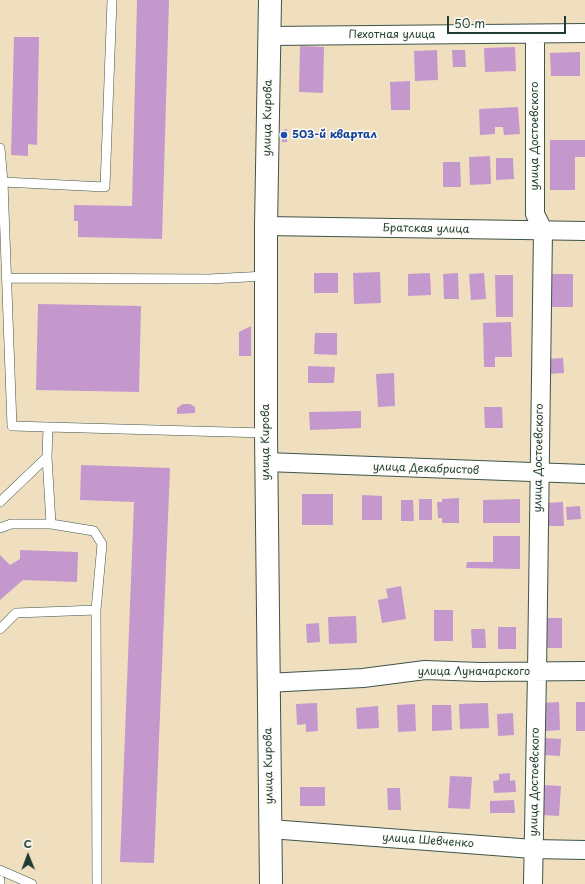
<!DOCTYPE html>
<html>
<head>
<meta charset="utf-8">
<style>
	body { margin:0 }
	#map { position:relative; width:585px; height:884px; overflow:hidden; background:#efdfbf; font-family:"Playpen Sans",sans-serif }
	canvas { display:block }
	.north { position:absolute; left:8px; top:836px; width:40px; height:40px; -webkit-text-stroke:3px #fdfcf7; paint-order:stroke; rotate:359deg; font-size:11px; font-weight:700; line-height:16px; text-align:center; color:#1f3d34 }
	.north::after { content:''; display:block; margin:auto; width:14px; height:18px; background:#1f3d34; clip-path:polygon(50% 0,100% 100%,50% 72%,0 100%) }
	.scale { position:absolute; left:447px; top:16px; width:119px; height:18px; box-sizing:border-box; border:2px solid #1f3d34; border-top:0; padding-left:5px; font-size:12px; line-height:14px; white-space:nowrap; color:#1f3d34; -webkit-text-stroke:3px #fdfcf7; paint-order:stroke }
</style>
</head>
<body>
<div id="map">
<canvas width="585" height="884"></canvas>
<div class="north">С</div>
<div class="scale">50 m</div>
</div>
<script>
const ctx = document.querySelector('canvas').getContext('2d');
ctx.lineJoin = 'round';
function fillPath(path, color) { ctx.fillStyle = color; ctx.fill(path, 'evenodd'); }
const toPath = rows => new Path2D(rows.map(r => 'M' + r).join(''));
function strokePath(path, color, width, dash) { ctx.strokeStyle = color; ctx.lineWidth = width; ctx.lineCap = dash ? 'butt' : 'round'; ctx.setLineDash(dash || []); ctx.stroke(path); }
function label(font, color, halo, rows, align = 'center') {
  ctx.font = font + ' "Playpen Sans",sans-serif'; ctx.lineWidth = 3; ctx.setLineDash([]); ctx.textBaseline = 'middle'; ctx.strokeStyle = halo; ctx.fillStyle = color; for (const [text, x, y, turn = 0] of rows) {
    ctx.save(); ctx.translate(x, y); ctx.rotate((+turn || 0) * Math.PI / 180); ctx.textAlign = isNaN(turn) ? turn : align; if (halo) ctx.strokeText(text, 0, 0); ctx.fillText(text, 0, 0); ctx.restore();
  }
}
fillPath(toPath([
	[137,0,169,0,162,239,78,237,78,221,74,221,74,205,132,206],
	[14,37,39,37,37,145,28,144,28,156,11,155],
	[300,46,324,47,323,93,299,92],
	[515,47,516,71,485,72,484,48],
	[437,50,438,80,415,81,414,51],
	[452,50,465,50,466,67,453,67],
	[580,52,580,76,551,76,550,53],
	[410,81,410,110,391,110,390,82],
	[518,107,520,134,504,135,503,127,495,127,495,134,480,135,479,109],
	[287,129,287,142,282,142,282,130],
	[550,140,585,140,585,157,575,157,575,190,550,190],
	[490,156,491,184,470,185,469,157],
	[496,158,513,158,514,179,496,180],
	[443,162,460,162,461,187,443,187],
	[380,272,381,303,354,304,353,273],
	[314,273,338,273,338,293,314,293],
	[430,273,431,295,408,296,408,274],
	[458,273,459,299,444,299,443,274],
	[484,273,486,299,471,300,469,274],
	[552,274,573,274,573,307,552,307],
	[495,275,513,275,513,317,496,317],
	[38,304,141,306,139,392,36,390],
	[511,322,512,357,495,357,495,367,484,367,483,323],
	[251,326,251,356,239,356,239,332],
	[315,333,337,333,337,355,314,354],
	[563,358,564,373,548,374,547,359],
	[308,366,335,367,334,383,308,383],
	[394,373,395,406,378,407,376,374],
	[183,404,190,404,195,407,195,413,177,414,177,408],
	[484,407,502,407,503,428,485,428],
	[361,411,361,428,310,430,309,412],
	[81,465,170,468,154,863,120,862,134,502,80,500],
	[302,494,333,494,333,525,302,525],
	[362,495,382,496,382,520,362,520],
	[459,498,459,523,442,523,442,518,438,518,437,502,442,502,442,499],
	[419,499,432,499,432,520,419,520],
	[520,499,520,523,483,523,483,500],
	[401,500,413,500,414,521,401,521],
	[563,502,564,526,547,526,546,503],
	[580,506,581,519,567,520,566,507],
	[493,536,520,536,520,569,466,568,467,562,493,562],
	[20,550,78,552,77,582,23,580,0,600,0,555,10,565,20,559],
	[401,586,406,619,382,623,378,600,388,598,386,589],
	[434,610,453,610,453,641,434,641],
	[356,616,357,643,329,644,328,617],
	[547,618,562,618,562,648,547,648],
	[319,623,320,642,307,643,306,624],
	[498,627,516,627,516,649,498,649],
	[471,629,485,629,486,648,472,648],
	[559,702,560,730,545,731,544,703],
	[576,702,585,702,585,731,576,731],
	[317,703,318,731,306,732,306,724,297,725,296,704],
	[488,703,489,728,460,729,459,704],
	[415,704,416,731,398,732,397,705],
	[432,705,451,705,452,730,432,731],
	[378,706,379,728,357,729,356,708],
	[513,713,514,735,498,736,497,714],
	[544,738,561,739,560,756,543,755],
	[510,773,510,781,515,780,516,792,494,793,493,781,499,780,499,774],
	[450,776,472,777,470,809,448,808],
	[543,785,561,786,559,816,541,815],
	[300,787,325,787,325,806,300,806],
	[387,788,400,788,401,810,388,810],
	[514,800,515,813,490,813,490,801]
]), '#c498cc');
const lane = toPath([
	[0,148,3,182],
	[7,278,209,279,266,276],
	[48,427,12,426,3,182,105,187,112,0],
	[0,502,47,457],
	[51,524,47,457,48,427,266,433],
	[0,528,11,524,51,524,94,531,102,544,96,610,97,884],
	[0,629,16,613,96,610],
	[0,870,32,884],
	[0,880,0,884]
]);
const street = toPath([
	[270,36,585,33],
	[266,226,585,231],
	[266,462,585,474],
	[267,683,363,678,425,670,480,672,585,671],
	[270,829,533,849,585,850],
	[533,884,537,672,543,230,535,214,535,34]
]);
const secondary = toPath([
	[270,0,266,226,266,433,271,884]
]);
strokePath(lane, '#3e5549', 10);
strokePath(street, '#3e5549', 20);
strokePath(secondary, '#3e5549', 24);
strokePath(lane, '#fff', 9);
strokePath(street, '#fff', 18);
strokePath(secondary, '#fff', 22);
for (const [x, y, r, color] of [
	[284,135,4,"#1a4fb4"]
]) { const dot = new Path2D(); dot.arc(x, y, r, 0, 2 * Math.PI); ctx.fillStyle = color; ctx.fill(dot); strokePath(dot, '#fdfcf7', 1.5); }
label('11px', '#1f3d34', '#fdfcf7', [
	["Пехотная улица",392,35],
	["улица Кирова",268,118,-89],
	["улица Достоевского",535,136,-90],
	["Братская улица",426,229,1],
	["улица Кирова",266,442,-90],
	["улица Достоевского",539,458,-89],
	["улица Декабристов",426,469,2],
	["улица Луначарского",474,672],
	["улица Кирова",269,766,-91],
	["улица Достоевского",535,782,-89],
	["улица Шевченко",428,841,4]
]);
label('bold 11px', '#164399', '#fdfcf7', [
	["503-й квартал",292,135]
], 'left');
</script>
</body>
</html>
